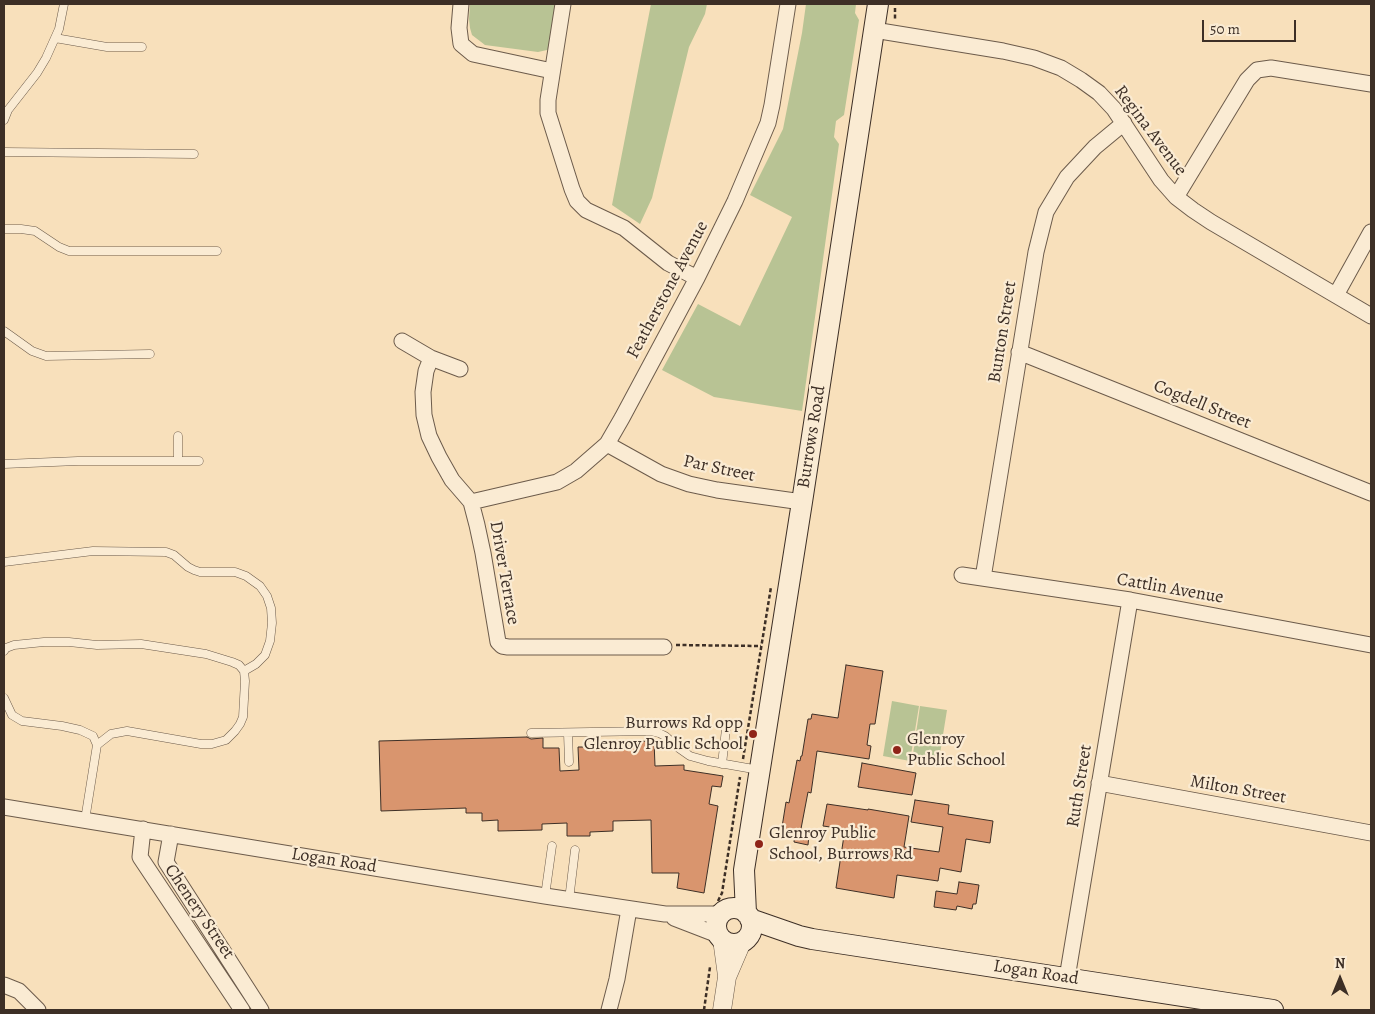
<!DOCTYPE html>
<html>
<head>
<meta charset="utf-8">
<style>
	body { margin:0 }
	#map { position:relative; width:1375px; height:1014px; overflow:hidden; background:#f8e0bb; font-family:Alegreya,serif }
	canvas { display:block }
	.frame { position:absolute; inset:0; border:5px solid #3d2f26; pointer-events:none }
	.north { position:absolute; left:1315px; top:954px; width:50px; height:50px; -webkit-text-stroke:4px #faebd3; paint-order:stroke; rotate:0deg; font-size:14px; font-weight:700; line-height:20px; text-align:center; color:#3d2f26 }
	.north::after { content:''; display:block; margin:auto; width:18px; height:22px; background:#3d2f26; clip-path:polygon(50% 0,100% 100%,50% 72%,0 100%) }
	.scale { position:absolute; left:1202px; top:20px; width:94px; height:22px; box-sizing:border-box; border:2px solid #3d2f26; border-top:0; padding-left:6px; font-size:15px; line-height:18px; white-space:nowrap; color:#3d2f26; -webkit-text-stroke:4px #faebd3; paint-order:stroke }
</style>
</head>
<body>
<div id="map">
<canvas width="1375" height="1014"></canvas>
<div class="frame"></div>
<div class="north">N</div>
<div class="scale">50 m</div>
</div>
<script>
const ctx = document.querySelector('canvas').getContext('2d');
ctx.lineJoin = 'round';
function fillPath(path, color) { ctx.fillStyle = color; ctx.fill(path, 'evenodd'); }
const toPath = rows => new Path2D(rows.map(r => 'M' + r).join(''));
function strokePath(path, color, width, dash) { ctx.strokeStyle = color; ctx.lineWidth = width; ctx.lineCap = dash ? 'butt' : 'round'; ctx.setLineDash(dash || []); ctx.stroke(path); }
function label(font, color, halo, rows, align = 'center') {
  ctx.font = font + ' Alegreya,serif'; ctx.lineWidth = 4.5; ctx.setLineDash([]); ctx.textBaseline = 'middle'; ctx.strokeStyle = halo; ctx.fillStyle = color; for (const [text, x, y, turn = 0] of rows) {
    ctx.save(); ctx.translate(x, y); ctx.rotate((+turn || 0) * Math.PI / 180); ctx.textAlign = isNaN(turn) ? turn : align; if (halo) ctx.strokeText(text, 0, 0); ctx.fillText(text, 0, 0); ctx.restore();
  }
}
fillPath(toPath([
	[470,4,562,4,552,47,547,50,538,52,485,45,472,35,470,28,469,19],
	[651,4,707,4,705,14,689,47,652,198,640,224,612,205],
	[806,4,856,4,855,13,859,20,844,115,836,121,834,137,839,144,802,411,714,397,662,370,698,304,740,326,792,217,750,195,783,129,802,33],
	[892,701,919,706,910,761,883,756],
	[920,706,947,710,938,766,912,761]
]), '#b8c394');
const building = toPath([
	[846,665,883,671,875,724,870,724,867,745,871,746,869,759,817,751,811,793,808,792,800,834,809,835,808,845,794,842,795,834,784,832,785,827,782,827,786,802,789,803,790,798,797,760,800,761,801,756,802,756,808,719,811,719,812,714,838,718,846,665],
	[527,737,531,739,543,738,543,748,559,748,560,771,579,770,578,747,592,747,591,742,654,741,655,766,684,765,684,770,723,776,721,787,712,786,709,804,718,806,704,893,677,888,679,873,652,873,651,820,613,821,613,831,590,832,590,836,567,836,567,823,542,824,542,830,498,831,498,820,482,821,482,813,466,813,466,808,381,811,379,741,527,737],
	[862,763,916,773,912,795,858,787,862,763],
	[915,800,949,805,948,814,993,821,990,843,966,839,961,872,940,868,938,881,897,875,894,898,836,888,845,829,823,826,827,804,868,810,868,809,909,816,904,847,939,852,943,827,911,822,915,800],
	[959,882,979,885,976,904,973,904,972,909,957,906,956,910,934,907,936,891,957,894,959,882]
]);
fillPath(building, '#d9956e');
strokePath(building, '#3d2f26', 1);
const service = toPath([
	[55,38,107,47,142,47],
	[4,120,8,110,37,73,46,58,59,29,64,4],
	[4,152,194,154],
	[4,229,21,229,35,231,59,247,69,251,217,251],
	[4,331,32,351,46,356,150,354],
	[178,436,178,461],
	[4,464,78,461,199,461],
	[4,562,93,551,166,552,174,555,188,567,194,570,200,572,235,572,246,576,260,586,267,596,271,608,272,623,270,641,265,655,256,664,244,671],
	[4,651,6,648,14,645,44,642,69,642,97,645,141,644,206,654,232,662,239,665,244,671,245,681,243,717,240,724,235,731,226,740,212,744,201,744,127,731,111,734,97,745],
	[4,698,12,715,22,721,62,726,80,730,93,736,97,745,85,820],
	[531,733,651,731,659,733,665,736,680,749,690,756,708,761,759,770],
	[568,733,569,762],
	[722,764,726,729],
	[545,896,552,846],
	[569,900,575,850]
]);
const minor = toPath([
	[461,4,459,28,461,44,473,54,552,71],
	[563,4,548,100,548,113,572,189,577,201,586,210,624,228,668,263,697,278],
	[874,30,1003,51,1034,58,1061,68,1081,80,1099,93,1114,109,1161,180,1176,197,1193,210,1211,222,1371,316],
	[1176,197,1247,80,1257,70,1271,68,1371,84],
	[1336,295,1371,232],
	[402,341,431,358,460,369],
	[1019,352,1371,493],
	[431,358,426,371,423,392,424,415,429,436,439,457,452,480,471,502,477,525,483,553,498,642,502,646,508,647,664,647],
	[607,444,661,474,689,484,717,490,802,502],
	[471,502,557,482,576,471,607,444,622,418,697,278,735,201,768,123,772,105,788,4],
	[962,575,1130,600,1371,645],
	[983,578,1036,252,1046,212,1067,177,1095,147,1124,123],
	[1099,783,1371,833],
	[4,807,545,896,665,914,721,914],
	[143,829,140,857,242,1010],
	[171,834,166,862,261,1010],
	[674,918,718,935],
	[1067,978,1130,600],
	[4,985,19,991,38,1010],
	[609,1010,617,979,629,909]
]);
const tertiary = toPath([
	[722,939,727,976],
	[722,1010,727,977,742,942]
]);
const secondary = toPath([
	'716 926a18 18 0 1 1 36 0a18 18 0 1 1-36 0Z',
	[746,913,744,870,802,502,878,4],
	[750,919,799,936,812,939,1273,1010]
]);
strokePath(service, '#6c5b4b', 9);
strokePath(minor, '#6c5b4b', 17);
strokePath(tertiary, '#6c5b4b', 19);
strokePath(secondary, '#3d2f26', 22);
strokePath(toPath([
	[895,8,895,19],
	[676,645,761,646],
	[743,759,771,587],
	[718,901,722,893,740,777],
	[704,1010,710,967]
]), '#3d2f26', 2.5, [4, 2.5]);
strokePath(service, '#faebd3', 8);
strokePath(minor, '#faebd3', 15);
strokePath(tertiary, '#faebd3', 18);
strokePath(secondary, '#faebd3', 20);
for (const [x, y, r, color] of [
	[753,734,5,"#8f2418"],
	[897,750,5,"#8f2418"],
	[759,844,5,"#8f2418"]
]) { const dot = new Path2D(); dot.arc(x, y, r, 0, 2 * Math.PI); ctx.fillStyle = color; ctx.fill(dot); strokePath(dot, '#faebd3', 2); }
label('18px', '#3d2f26', '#faebd3', [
	["Regina Avenue",1150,131,53],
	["Featherstone Avenue",668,290,-62],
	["Bunton Street",1003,332,-81],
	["Cogdell Street",1202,405,22],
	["Burrows Road",812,437,-81],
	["Par Street",719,469,12],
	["Driver Terrace",504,573,80],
	["Cattlin Avenue",1170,589,10],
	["Ruth Street",1080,786,-81],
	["Milton Street",1238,790,10],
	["Logan Road",334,861,9],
	["Chenery Street",199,912,56],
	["Logan Road",1036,973,9]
]);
label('18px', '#3d2f26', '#faebd3', [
	["Burrows Rd opp",743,724,"right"],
	["Glenroy Public School",743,745,"right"],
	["Glenroy",907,740],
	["Public School",907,761],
	["Glenroy Public",769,834],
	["School, Burrows Rd",769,855]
], 'left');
</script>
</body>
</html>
